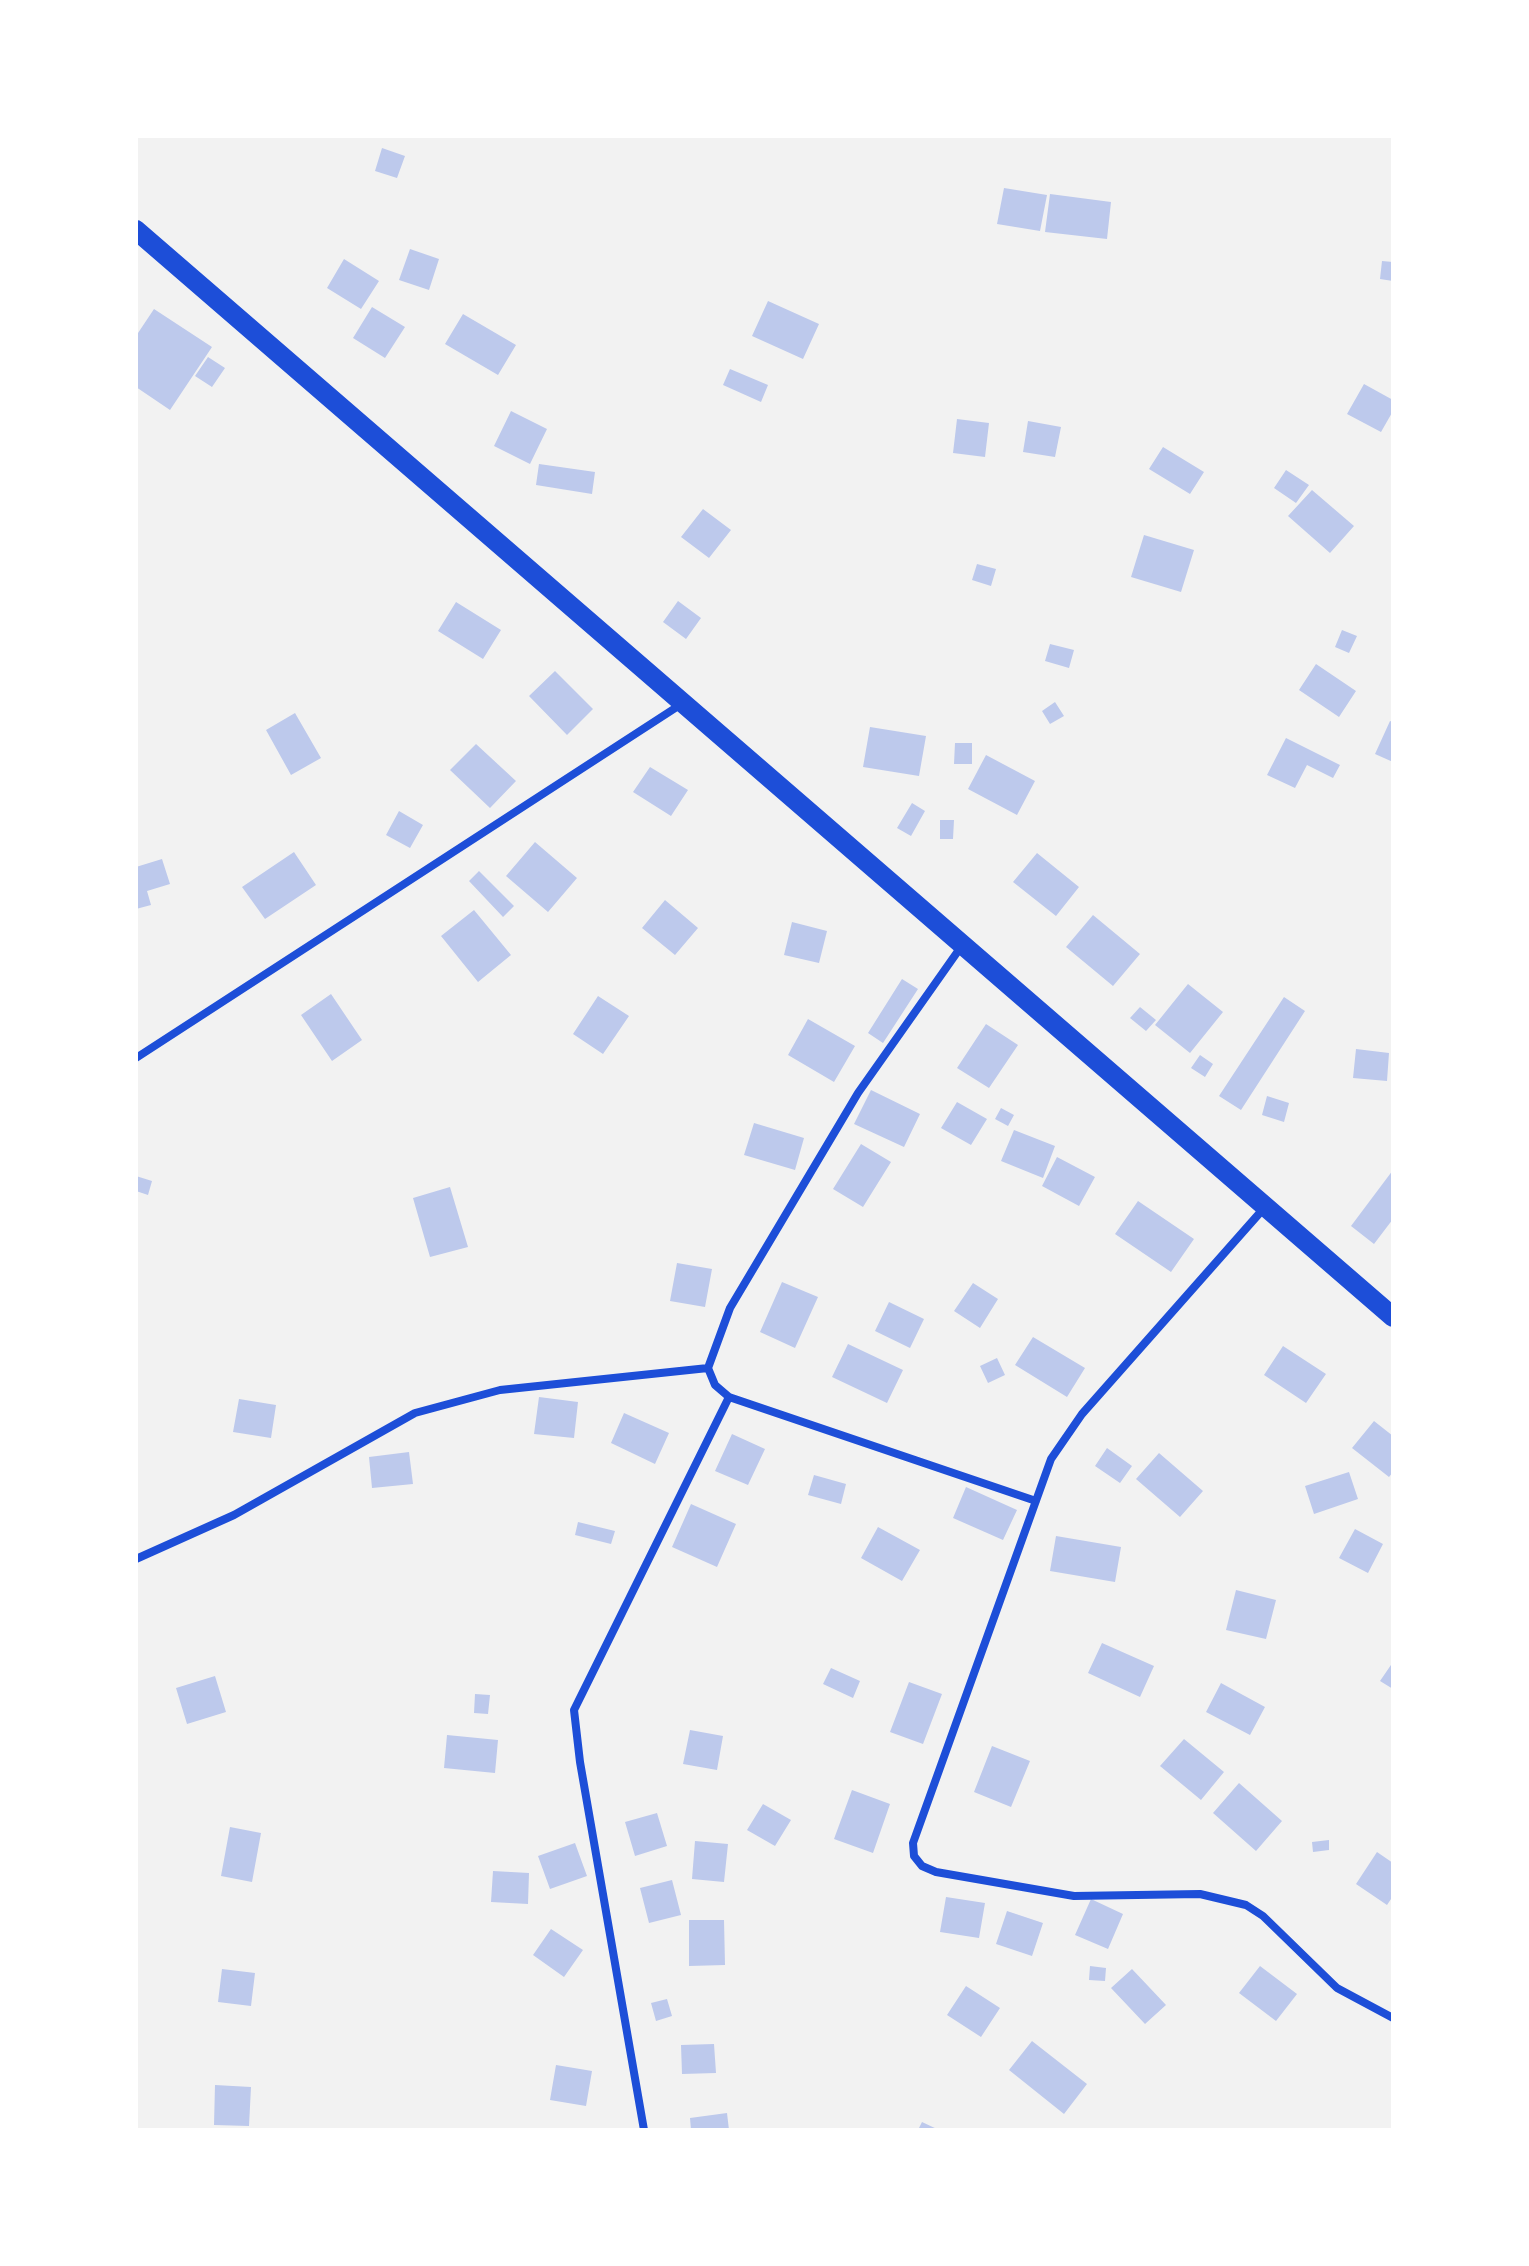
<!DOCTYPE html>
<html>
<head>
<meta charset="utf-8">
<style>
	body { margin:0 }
	#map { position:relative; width:1529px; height:2266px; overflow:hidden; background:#f2f2f2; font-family:"Nunito Sans",sans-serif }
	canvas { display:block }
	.frame { position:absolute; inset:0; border:138px solid #fff; pointer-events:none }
</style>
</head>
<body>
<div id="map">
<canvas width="1529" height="2266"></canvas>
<div class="frame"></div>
</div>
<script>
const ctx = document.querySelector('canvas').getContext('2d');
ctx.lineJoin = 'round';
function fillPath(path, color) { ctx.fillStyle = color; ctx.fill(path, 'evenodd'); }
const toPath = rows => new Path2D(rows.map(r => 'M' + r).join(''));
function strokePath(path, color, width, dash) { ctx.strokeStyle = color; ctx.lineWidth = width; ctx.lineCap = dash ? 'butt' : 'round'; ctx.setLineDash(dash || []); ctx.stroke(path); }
fillPath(toPath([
	[382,148,405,156,397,178,375,171],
	[1004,188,1047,195,1040,231,997,224],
	[1050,194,1111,202,1107,239,1045,232],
	[410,249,439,259,429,290,399,280],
	[344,259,379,281,361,309,327,288],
	[1382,261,1393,262,1393,281,1380,279],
	[768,301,819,324,803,359,752,336],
	[372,307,405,327,385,358,353,338],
	[154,309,212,347,170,410,136,387,136,336],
	[463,314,516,345,498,375,445,344],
	[208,357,225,368,212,387,195,376],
	[730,369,768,385,761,402,723,385],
	[1364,384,1393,400,1393,411,1381,432,1347,414],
	[511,411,547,429,530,464,494,446],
	[957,419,989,423,985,457,953,453],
	[1028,421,1061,427,1055,457,1023,452],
	[1163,447,1204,472,1190,494,1149,469],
	[539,464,595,472,592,494,536,485],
	[1286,470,1309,485,1296,503,1274,488],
	[1312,490,1354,526,1330,553,1288,516],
	[703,509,731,530,709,558,681,537],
	[1144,535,1194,550,1181,592,1131,577],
	[977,564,996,569,991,586,972,580],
	[678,601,701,618,686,639,663,622],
	[456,602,501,630,483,659,438,631],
	[1342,630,1357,636,1349,653,1335,647],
	[1050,644,1074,650,1069,668,1045,661],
	[1316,664,1356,691,1339,717,1299,690],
	[555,671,593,709,567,735,529,696],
	[1055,702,1064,716,1050,724,1042,711],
	[295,713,321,758,291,775,266,730],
	[1390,721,1393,722,1393,762,1375,754],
	[870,727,926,736,919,776,863,767],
	[1286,738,1340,765,1333,778,1307,765,1295,788,1267,775],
	[955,743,972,743,972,764,954,764],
	[476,744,516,781,490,808,450,770],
	[986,755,1035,781,1017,815,968,789],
	[650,767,688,790,671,816,633,792],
	[912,803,925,811,911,836,897,828],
	[399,811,423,825,410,848,386,835],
	[940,820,954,820,953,839,940,839],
	[535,842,577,878,548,912,506,876],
	[294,852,316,885,265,919,242,887],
	[1037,853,1079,887,1056,916,1013,882],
	[162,859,170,884,147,891,151,905,136,909,136,867],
	[479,871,514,906,503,917,469,881],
	[665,900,698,928,675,955,642,928],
	[474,910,511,955,478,982,441,936],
	[1093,915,1140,954,1113,986,1066,947],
	[792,922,827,931,819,963,784,955],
	[902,979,918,989,883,1043,868,1033],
	[1188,984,1223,1012,1190,1053,1155,1025],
	[331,994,362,1040,332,1061,301,1015],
	[598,996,629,1016,603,1054,573,1034],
	[1284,997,1305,1011,1241,1110,1219,1096],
	[1140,1007,1156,1020,1146,1031,1130,1018],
	[808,1019,855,1046,834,1082,788,1055],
	[986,1024,1018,1045,989,1088,957,1068],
	[1356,1049,1389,1053,1387,1081,1353,1078],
	[1200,1055,1213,1064,1205,1077,1191,1068],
	[871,1090,920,1114,904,1147,854,1124],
	[1267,1096,1289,1103,1284,1122,1262,1115],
	[957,1102,987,1119,971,1145,941,1128],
	[1001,1108,1014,1115,1008,1126,995,1119],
	[754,1123,804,1138,795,1170,744,1155],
	[1014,1130,1055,1146,1043,1178,1001,1161],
	[861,1144,891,1162,863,1207,833,1189],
	[1057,1157,1095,1177,1079,1206,1042,1186],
	[1393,1170,1393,1219,1374,1244,1351,1226],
	[136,1176,152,1181,148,1195,136,1191],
	[450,1187,468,1247,430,1257,413,1198],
	[1138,1201,1194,1239,1171,1272,1115,1234],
	[677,1263,712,1269,705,1307,670,1301],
	[782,1282,818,1297,795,1348,760,1332],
	[973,1283,998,1299,980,1328,954,1311],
	[889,1302,924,1319,910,1348,875,1331],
	[1033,1337,1085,1368,1067,1397,1015,1365],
	[848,1344,903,1370,887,1403,832,1377],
	[1283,1346,1326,1374,1306,1403,1264,1375],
	[997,1358,1005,1375,988,1383,980,1366],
	[539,1397,578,1402,574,1438,534,1434],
	[239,1399,276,1405,271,1438,233,1432],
	[624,1413,669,1433,655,1464,611,1443],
	[1374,1421,1393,1436,1393,1472,1389,1477,1352,1448],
	[732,1434,765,1449,748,1485,715,1471],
	[1107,1448,1132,1466,1120,1483,1095,1466],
	[409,1452,413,1484,372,1488,369,1457],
	[1159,1453,1203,1491,1180,1517,1136,1479],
	[1349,1472,1358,1499,1314,1514,1305,1486],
	[814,1475,846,1484,841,1504,808,1495],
	[966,1487,1017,1510,1003,1540,953,1518],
	[691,1504,736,1524,717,1567,672,1547],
	[578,1522,615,1531,611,1544,575,1535],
	[878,1527,920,1550,902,1581,861,1558],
	[1355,1529,1383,1544,1368,1573,1339,1558],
	[1056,1536,1121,1547,1115,1582,1050,1571],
	[1236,1590,1276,1600,1266,1639,1226,1630],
	[1102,1643,1154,1666,1140,1697,1088,1673],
	[1393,1662,1393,1689,1380,1681],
	[831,1668,860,1681,853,1698,823,1684],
	[215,1676,226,1712,187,1724,176,1688],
	[909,1682,942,1694,923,1744,890,1732],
	[1221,1683,1265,1707,1250,1735,1206,1712],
	[475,1694,490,1695,488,1714,474,1713],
	[690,1730,723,1736,717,1770,683,1764],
	[447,1735,498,1740,495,1773,444,1768],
	[1184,1739,1224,1772,1201,1800,1160,1766],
	[992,1746,1030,1761,1011,1807,974,1792],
	[1239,1783,1282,1821,1256,1851,1213,1813],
	[852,1790,890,1804,873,1853,834,1839],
	[763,1804,791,1820,775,1846,747,1830],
	[657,1813,667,1846,635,1856,625,1822],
	[230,1827,261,1833,252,1882,221,1876],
	[1329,1840,1329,1850,1313,1852,1312,1842],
	[695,1841,728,1844,724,1882,692,1879],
	[575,1843,587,1876,550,1889,538,1856],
	[1377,1852,1393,1863,1393,1896,1387,1905,1356,1884],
	[493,1871,529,1873,528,1904,491,1902],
	[672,1880,681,1915,649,1923,640,1888],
	[946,1897,985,1903,979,1938,940,1932],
	[1091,1899,1123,1914,1108,1949,1075,1935],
	[1007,1911,1043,1923,1032,1956,996,1944],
	[689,1920,724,1920,725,1965,689,1966],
	[551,1929,583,1950,564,1977,533,1955],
	[1090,1966,1106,1968,1105,1981,1089,1980],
	[1260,1966,1297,1994,1276,2021,1239,1993],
	[222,1969,255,1973,251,2006,218,2002],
	[1132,1969,1166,2005,1145,2024,1111,1988],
	[966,1986,1000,2008,981,2037,947,2015],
	[667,1999,672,2016,656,2021,651,2003],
	[1032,2041,1087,2084,1064,2114,1009,2070],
	[714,2044,716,2073,682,2074,681,2045],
	[556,2065,592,2071,586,2106,550,2100],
	[215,2085,251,2087,249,2126,214,2125],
	[727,2113,729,2130,691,2130,690,2118],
	[922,2122,939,2130,918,2130]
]), '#bdc9ec');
strokePath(toPath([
	[963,944,858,1093,730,1308,708,1368,715,1385,729,1397,1036,1501],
	[136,1058,683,703],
	[1265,1207,1082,1414,1051,1459,913,1843,914,1856,922,1866,936,1872,1074,1896,1200,1894,1246,1905,1263,1916,1337,1988,1393,2018],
	[136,1559,234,1515,415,1413,500,1390,708,1368],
	[644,2130,580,1762,574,1710,729,1397]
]), '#1d4ed8', 8);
strokePath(toPath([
	[136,230,1393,1317]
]), '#1d4ed8', 20);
</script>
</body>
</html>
